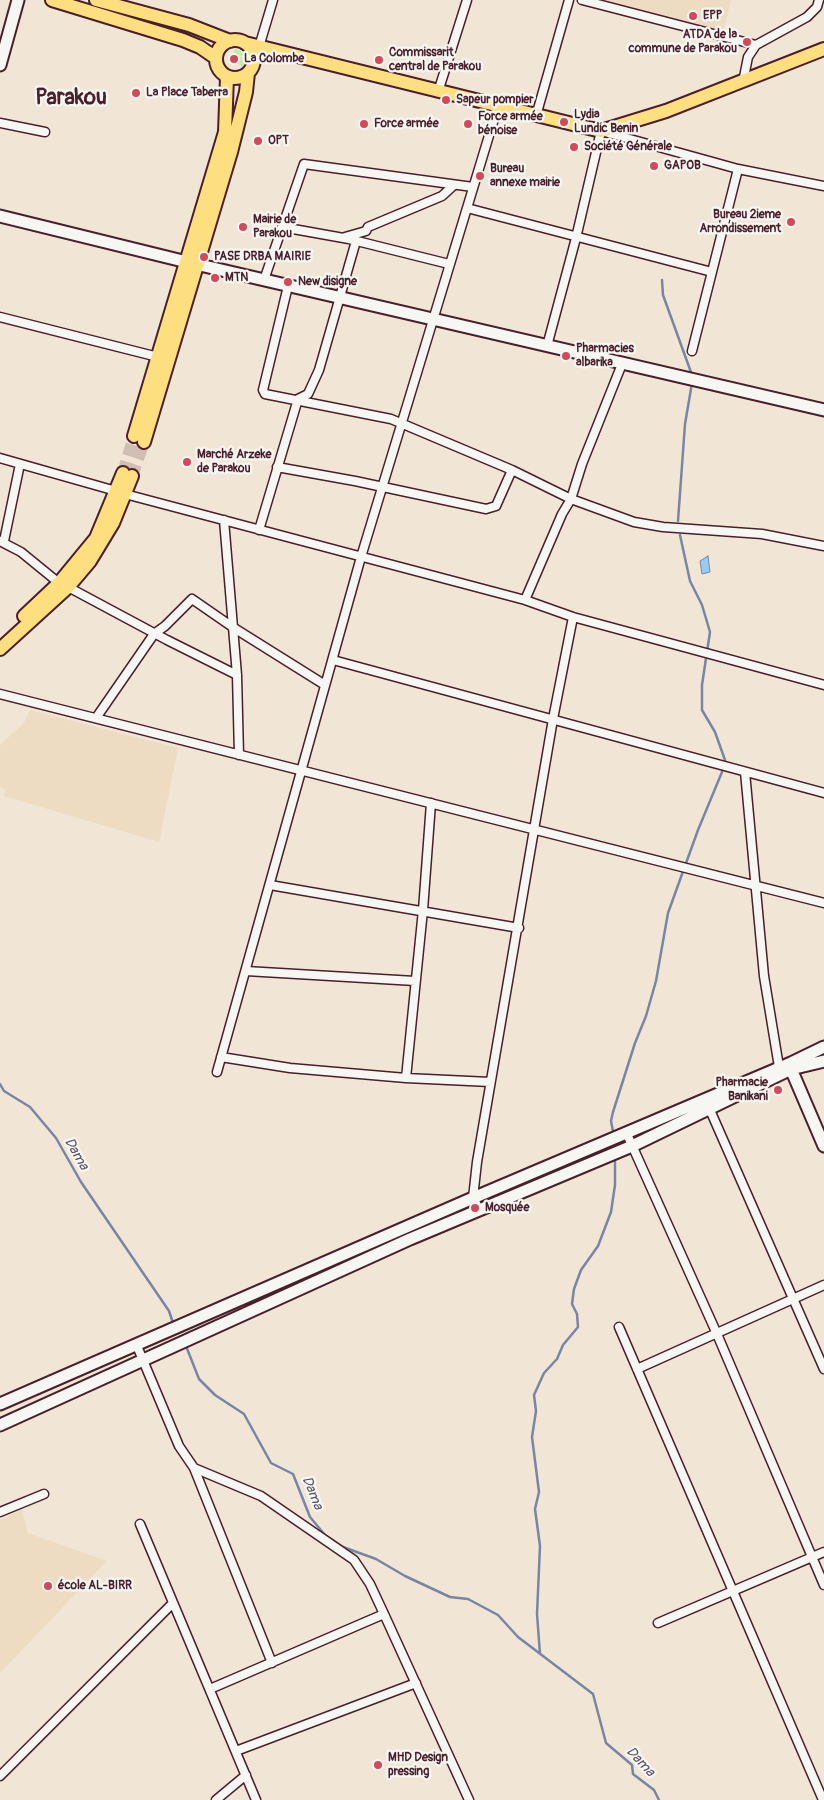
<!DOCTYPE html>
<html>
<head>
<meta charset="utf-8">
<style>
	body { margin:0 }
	canvas { display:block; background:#f1e6d6 }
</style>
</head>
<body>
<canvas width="824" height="1800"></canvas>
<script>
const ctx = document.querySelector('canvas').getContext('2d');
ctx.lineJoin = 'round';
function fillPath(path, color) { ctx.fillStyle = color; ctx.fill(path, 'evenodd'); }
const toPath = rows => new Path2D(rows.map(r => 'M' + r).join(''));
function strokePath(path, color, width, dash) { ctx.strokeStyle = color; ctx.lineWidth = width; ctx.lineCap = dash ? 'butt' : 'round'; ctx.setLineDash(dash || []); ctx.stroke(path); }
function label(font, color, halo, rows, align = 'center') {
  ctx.font = font + ' Pangolin,sans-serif'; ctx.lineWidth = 4.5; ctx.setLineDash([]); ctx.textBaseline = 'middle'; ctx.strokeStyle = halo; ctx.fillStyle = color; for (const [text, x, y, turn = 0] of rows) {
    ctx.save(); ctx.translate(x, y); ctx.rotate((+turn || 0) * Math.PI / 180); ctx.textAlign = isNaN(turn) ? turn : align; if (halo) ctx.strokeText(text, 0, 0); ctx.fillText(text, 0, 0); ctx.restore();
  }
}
fillPath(toPath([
	[596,0,731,0,723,32],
	[30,710,178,748,159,842,4,796,5,789,0,787,0,745,24,723],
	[22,1509,28,1533,107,1561,0,1673,0,1520]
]), '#eddbc2');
fillPath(toPath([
	[234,49,240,50,243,55,245,62,242,67,236,61,243,56,234,58]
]), '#bcefaf');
const water = toPath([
	[708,556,710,572,702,574,700,561,708,556]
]);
fillPath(water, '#97caf4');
strokePath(water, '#7886a4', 1);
strokePath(toPath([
	[662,280,663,295,692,375],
	[678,521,685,424,692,383],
	[680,535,690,581,702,605,710,632,702,685,702,710,715,732,725,760],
	[0,1084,4,1091,30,1107,56,1138,81,1182,169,1311,174,1326],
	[613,1131,611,1121,613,1112,635,1043,646,1016,656,981,668,913,698,830,722,772],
	[186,1346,199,1379,215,1395,244,1414,271,1463,293,1474,310,1517,325,1535,343,1547,376,1559,405,1576,450,1597,468,1599,498,1615,518,1637,593,1694,606,1743,632,1765,633,1774,654,1790,659,1800],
	[540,1654,537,1614,540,1546,535,1509,539,1492,532,1437,536,1411,534,1395,544,1373,557,1359,563,1345,578,1327,577,1314,572,1304,574,1289,581,1270,598,1246,611,1212,615,1185,615,1162]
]), '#7886a4', 2.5);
strokePath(toPath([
	[123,473,134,436],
	[132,476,144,442]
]), '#d0beb4', 12, [12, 6]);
const street = toPath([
	[582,0,756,45],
	[259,47,273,0],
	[743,82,748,57,756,45,807,17,817,7,819,0],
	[438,92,467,0],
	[536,116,569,0],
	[0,123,45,132],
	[467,208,712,272],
	[282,227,349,239,449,264],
	[345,237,366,231,368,227,442,196,454,185],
	[264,280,304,164,473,187],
	[288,286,263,390,265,394,391,419,512,470,571,499,634,522,663,527,762,534,824,546],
	[0,317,158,357],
	[547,346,576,238,601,131,738,169,824,186],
	[692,351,738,169],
	[0,458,116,491],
	[277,467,355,481,486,509,496,506,512,470],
	[125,494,525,600,573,617,824,685],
	[224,520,237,675,239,755],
	[259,530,298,399,308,394,319,370,356,241],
	[0,541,21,552,59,583],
	[4,541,20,464],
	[68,587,167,640,237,675],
	[525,600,562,514,571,499,582,464,622,364],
	[333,660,824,793],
	[0,694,824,903],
	[96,718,154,634,165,626,192,599,234,628,325,685],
	[745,772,764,976,779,1067],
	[270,885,519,928],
	[246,971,415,981],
	[221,1057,290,1068,406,1078,490,1082],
	[217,1072,361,557,498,106],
	[406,1078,423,910,431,803],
	[710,1110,824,1369],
	[626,1132,717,1334,824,1585],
	[479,1209,473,1198,477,1162,553,719,573,617],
	[619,1327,823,1800],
	[137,1346,179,1446,194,1468,261,1496,354,1560,370,1584,384,1614,469,1800],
	[637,1369,824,1285],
	[194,1468,272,1663],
	[0,1512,44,1494],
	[140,1524,256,1800],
	[658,1623,824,1552],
	[210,1689,384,1614],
	[236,1751,416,1683],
	[0,1776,173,1603],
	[216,1800,246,1775]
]);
const secondary = toPath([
	[0,65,18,0],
	[0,216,187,262,824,410],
	[791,1063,791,1069,824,1146],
	[0,1404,473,1198,791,1063,824,1047],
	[0,1425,410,1239,632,1146,791,1069,824,1061]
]);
const primary = toPath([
	[52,0,183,40,200,47,216,58],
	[96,0,189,25,230,41],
	'216 59a19 19 0 1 1 38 0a19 19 0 1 1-38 0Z',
	[245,43,601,131,666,111,824,49],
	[134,436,225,132,227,77],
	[144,442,231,152,246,92,248,73],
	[24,616,59,583,96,538,123,473],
	[0,649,68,587,90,561,113,523,132,476]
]);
strokePath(street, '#4a1f2b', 11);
strokePath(secondary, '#4a1f2b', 15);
strokePath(primary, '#4a1f2b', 16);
strokePath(street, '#f6f6f2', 8);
strokePath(secondary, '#f6f6f2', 11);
strokePath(primary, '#fedf80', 12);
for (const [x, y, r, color] of [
	[693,16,5,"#d1495b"],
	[747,42,5,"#d1495b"],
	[234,59,5,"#d1495b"],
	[379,60,5,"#d1495b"],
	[136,93,5,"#d1495b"],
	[446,100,5,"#d1495b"],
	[564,122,5,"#d1495b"],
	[364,124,5,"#d1495b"],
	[468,124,5,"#d1495b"],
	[258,141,5,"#d1495b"],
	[574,147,5,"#d1495b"],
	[654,166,5,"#d1495b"],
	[480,176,5,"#d1495b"],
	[791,222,5,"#d1495b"],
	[243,227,5,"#d1495b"],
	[204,257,5,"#d1495b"],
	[215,278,5,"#d1495b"],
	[288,282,5,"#d1495b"],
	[566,356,5,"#d1495b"],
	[187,462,5,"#d1495b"],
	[778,1090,5,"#d1495b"],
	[475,1208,5,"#d1495b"],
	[48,1586,5,"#d1495b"],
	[378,1765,5,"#d1495b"]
]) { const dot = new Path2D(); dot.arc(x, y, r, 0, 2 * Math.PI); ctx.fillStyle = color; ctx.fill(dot); strokePath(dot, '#f6f6f2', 2); }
label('bold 12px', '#4a1f2b', '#f6f6f2', [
	["EPP",703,16],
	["ATDA de la",737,35,"right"],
	["commune de Parakou",737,49,"right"],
	["Commissarit",389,53],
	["central de Parakou",389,67],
	["La Colombe",244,59],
	["La Place Taberra",146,93],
	["Sapeur pompier",456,100],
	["Lydia",574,115],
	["Lundic Benin",574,129],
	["Force armée",478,117],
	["bénoise",478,131],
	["Force armée",374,124],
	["OPT",268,141],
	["Société Générale",584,147],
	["GAPOB",664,166],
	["Bureau",490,169],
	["annexe mairie",490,183],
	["Bureau 2ieme",781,215,"right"],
	["Arrondissement",781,229,"right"],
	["Mairie de",253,220],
	["Parakou",253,234],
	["PASE DRBA MAIRIE",214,257],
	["MTN",225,278],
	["New disigne",298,282],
	["Pharmacies",576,349],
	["albarika",576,363],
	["Marché Arzeke",197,455],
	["de Parakou",197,469],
	["Pharmacie",768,1083,"right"],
	["Banikani",768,1097,"right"],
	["Mosquée",485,1208],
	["école AL-BIRR",58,1586],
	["MHD Design",388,1758],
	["pressing",388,1772]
], 'left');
label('italic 14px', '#615267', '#f6f6f2', [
	["Dama",76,1154,60],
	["Dama",312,1493,68],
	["Dama",640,1762,47]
]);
label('bold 22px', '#4a1f2b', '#f6f6f2', [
	["Parakou",71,98]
]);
</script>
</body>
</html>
